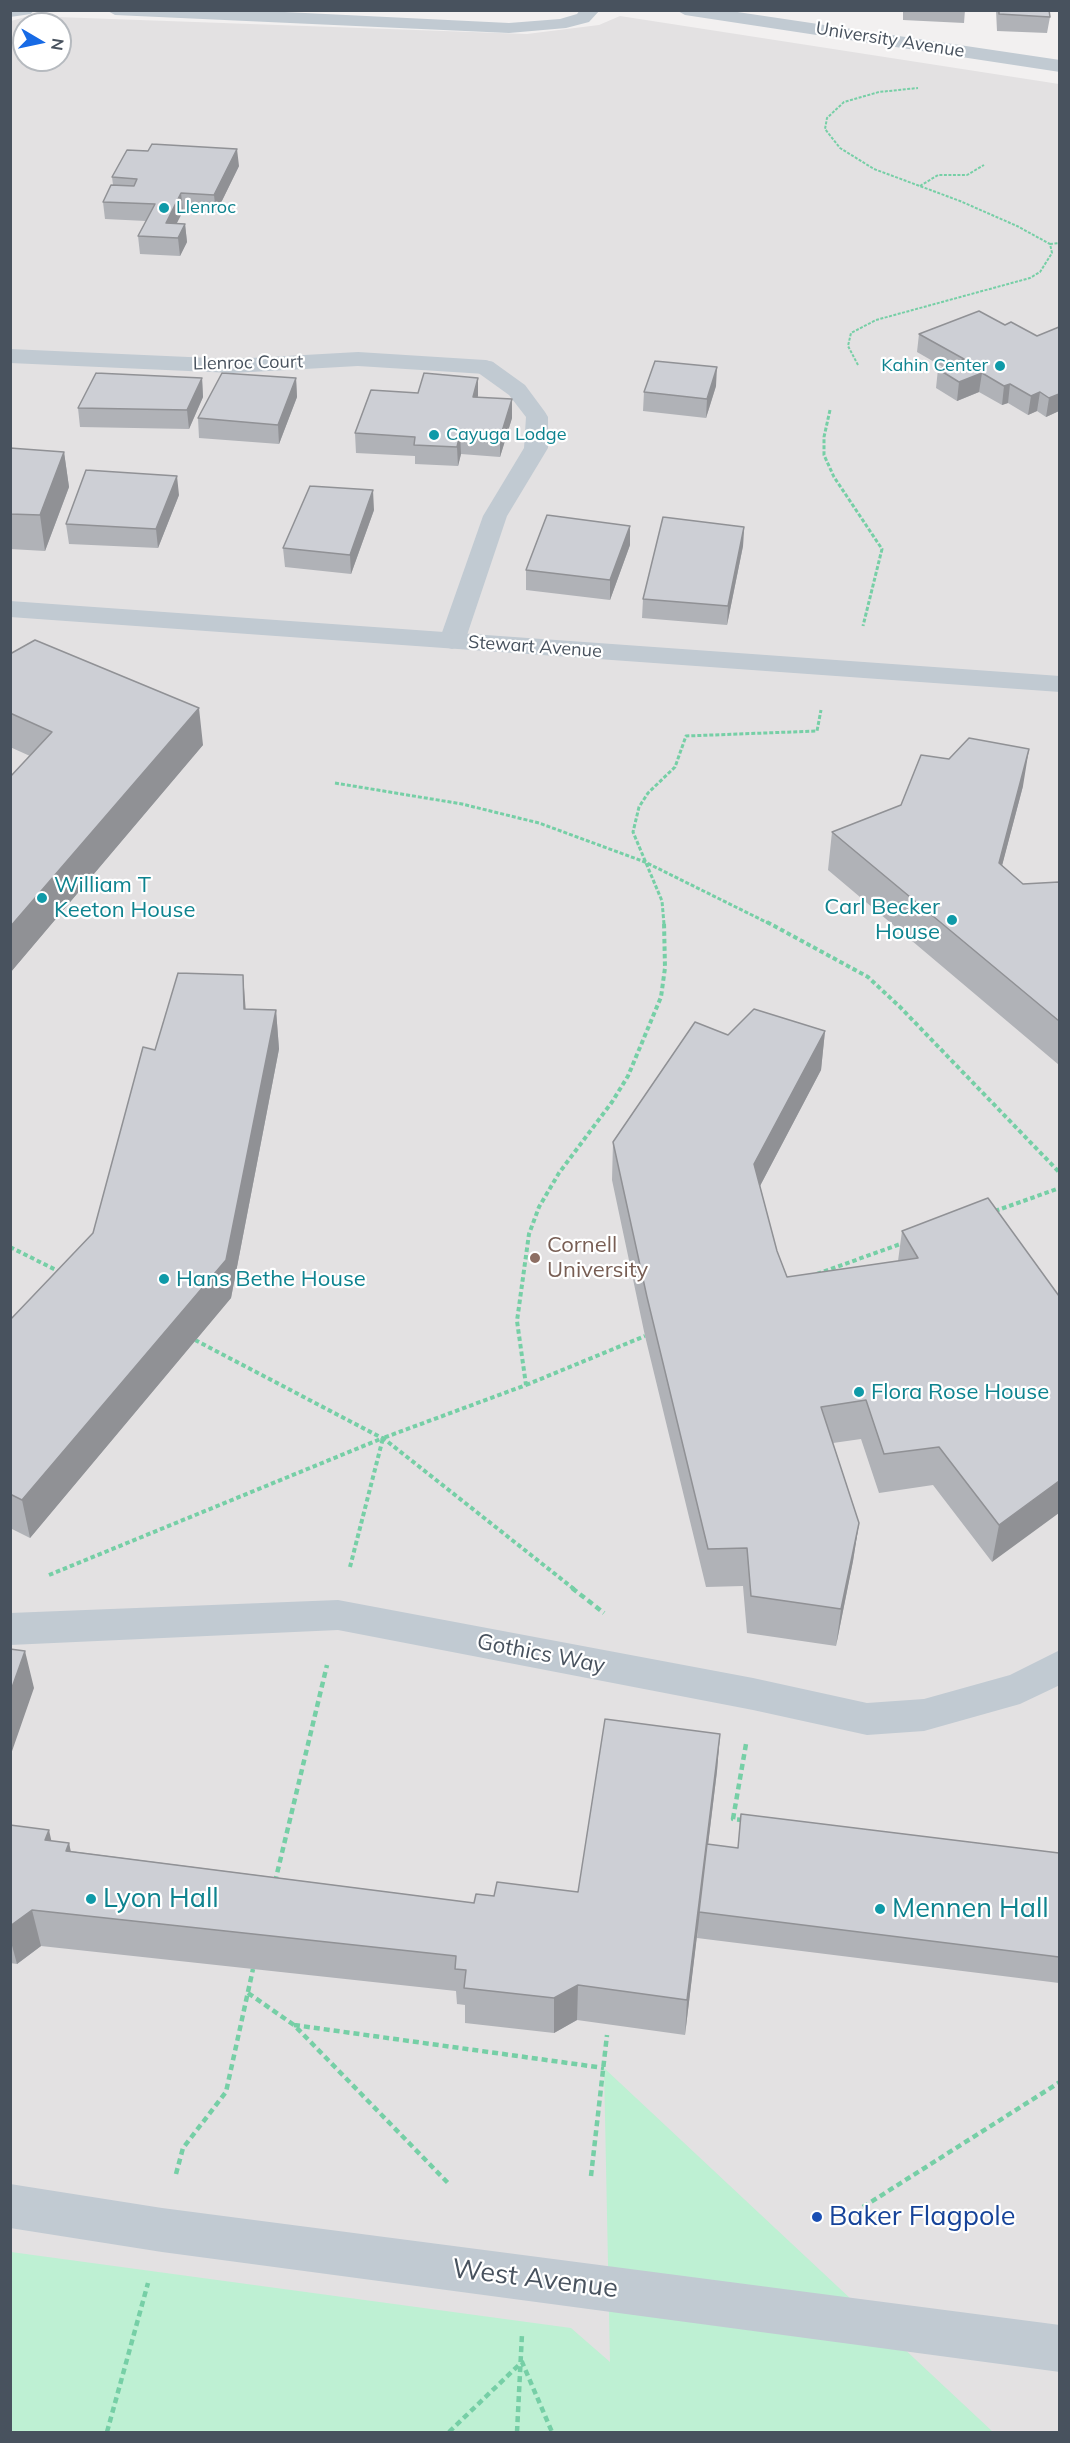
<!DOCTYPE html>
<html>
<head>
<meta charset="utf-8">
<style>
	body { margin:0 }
	#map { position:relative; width:1070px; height:2443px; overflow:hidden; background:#f2f0f0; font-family:Mulish,sans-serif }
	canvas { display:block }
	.frame { position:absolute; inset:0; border:12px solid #48525e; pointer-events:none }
	.north { position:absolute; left:12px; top:12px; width:60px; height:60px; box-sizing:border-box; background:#fff; border:2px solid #b6babf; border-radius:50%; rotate:99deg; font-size:16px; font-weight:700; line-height:24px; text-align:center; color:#48525e }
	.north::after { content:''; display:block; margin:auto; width:21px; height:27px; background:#176ae5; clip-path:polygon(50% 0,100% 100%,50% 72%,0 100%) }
</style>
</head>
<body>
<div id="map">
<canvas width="1070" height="2443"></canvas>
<div class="frame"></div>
<div class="north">N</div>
</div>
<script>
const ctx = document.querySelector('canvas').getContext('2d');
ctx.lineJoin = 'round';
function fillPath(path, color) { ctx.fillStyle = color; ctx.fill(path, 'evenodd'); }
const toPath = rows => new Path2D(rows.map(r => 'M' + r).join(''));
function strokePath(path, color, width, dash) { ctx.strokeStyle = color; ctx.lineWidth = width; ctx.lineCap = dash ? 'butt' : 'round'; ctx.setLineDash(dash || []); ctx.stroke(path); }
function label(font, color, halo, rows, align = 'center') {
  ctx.font = font + ' Mulish,sans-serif'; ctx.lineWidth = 4.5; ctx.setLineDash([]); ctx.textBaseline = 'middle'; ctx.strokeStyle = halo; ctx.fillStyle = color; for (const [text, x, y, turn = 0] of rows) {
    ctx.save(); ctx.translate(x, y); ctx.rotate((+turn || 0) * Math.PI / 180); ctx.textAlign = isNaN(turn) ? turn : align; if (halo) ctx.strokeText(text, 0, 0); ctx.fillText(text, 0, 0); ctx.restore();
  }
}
fillPath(toPath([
	[29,16,527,34,599,25,620,16,1059,84,1059,2432,11,2432,11,21],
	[24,24,60,24,60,60,24,60]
]), '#e3e1e2');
fillPath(toPath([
	[604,2068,993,2432,11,2432,11,2252,571,2328,610,2362]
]), '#bef0d3');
strokePath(toPath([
	[920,186,938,175,967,175,984,165],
	[1050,244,1060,243],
	[858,365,848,346,851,333,876,320,1030,278,1040,272,1052,253,1050,244,1017,226,960,201,874,169,840,148,825,129,827,118,844,102,879,92,918,88]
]), '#76cfa6', 2, [3, 1.5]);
strokePath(toPath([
	[830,410,824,437,824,455,834,477,882,549,863,626],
	[335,783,462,804,539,823,645,862,770,924],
	[664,924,662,901,633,832,639,807,648,793,675,767,686,736,817,731,821,710]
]), '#76cfa6', 3, [4, 2]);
strokePath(toPath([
	[767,922,868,977,900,1007,1060,1173],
	[995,1211,1060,1188],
	[10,1247,62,1273],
	[817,1274,903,1243],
	[195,1340,382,1438],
	[526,1385,645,1336],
	[350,1567,383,1438,526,1385,517,1321,529,1234,539,1207,559,1173,612,1102,628,1076,661,997,665,968,664,922],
	[49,1575,383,1438,574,1589]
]), '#76cfa6', 4, [4.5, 3]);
strokePath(toPath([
	[572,1588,604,1613],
	[743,1820,733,1819,746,1744],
	[275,1882,327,1665],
	[248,1993,294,2025,448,2183],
	[294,2025,604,2068],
	[176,2174,183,2148,226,2092,253,1969],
	[591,2176,607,2035],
	[863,2207,1060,2082],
	[107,2432,148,2283],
	[449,2432,522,2362,552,2432],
	[517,2432,522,2334]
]), '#76cfa6', 4.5, [6, 4]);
fillPath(toPath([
	[485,360,493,362,525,385,545,412,548,417,548,448,507,516,465,641,461,646,452,649,443,646,439,641,483,516,524,448,526,417,509,395,477,372,474,367,477,362,485,360],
	[338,1600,753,1678,867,1703,924,1699,1010,1675,1060,1650,1060,1685,1020,1704,924,1731,867,1735,753,1710,338,1630,10,1645,10,1613,338,1600]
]), '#c1cad2');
fillPath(toPath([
	[10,10,34,10,31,14,10,17,10,10],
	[106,10,244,10,509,23,560,19,577,14,580,10,600,10,589,22,566,28,509,33,115,15,106,10],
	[10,349,233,359,358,352,485,360,493,362,496,367,493,372,485,374,358,366,233,373,10,363,10,349]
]), '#c1cad2');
fillPath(toPath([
	[676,10,724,10,1060,60,1060,72,685,15,676,10],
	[10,601,1060,676,1060,692,10,617,10,601],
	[10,2184,162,2208,1060,2325,1060,2372,162,2252,10,2228,10,2184]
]), '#c1cad2');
fillPath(toPath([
	[825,10,861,10,860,12],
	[903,10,965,10,964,23,903,20],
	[996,10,1049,10,1050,17,1047,33,997,31],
	[239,166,216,213,183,211,177,223,185,224,187,242,180,256,140,254,138,236,146,221,105,219,103,202,113,185,112,177],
	[1005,325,1037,336,1059,327,1059,411,1046,417,1037,411,1028,415,1008,403,1002,405,979,392,957,401,936,388,938,369,943,367,917,352,919,334],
	[202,378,203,397,189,429,80,427,78,408],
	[296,378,297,397,279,444,199,438,198,418],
	[716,386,706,418,643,411,644,392],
	[478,397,512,418,500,457,461,454,458,466,415,464,415,456,356,453,355,433],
	[10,448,64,452,69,487,45,551,10,549],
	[179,495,158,548,69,544,66,524],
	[374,510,351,574,285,567,283,548],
	[744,527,743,546,727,625,642,618,643,599],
	[630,545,610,600,526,590,526,570],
	[10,654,203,745,10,973,10,777,30,756,10,747],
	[949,759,1023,786,1002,865,1023,884,1059,882,1059,1065,828,870,832,832,901,805],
	[246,1009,276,1010,279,1049,231,1298,30,1538,10,1528,10,1320,93,1233,155,1050],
	[825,1031,821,1070,760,1186,777,1251,787,1277,898,1261,902,1231,1059,1296,992,1562,933,1485,879,1493,861,1439,833,1443,859,1523,853,1561,836,1646,747,1633,743,1586,706,1587,645,1336,612,1180,613,1142,728,1035],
	[720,1734,717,1771,708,1844,738,1848,741,1814,1059,1853,1059,1983,697,1938,698,1926,685,2035,577,2020,554,2033,465,2023,465,2005,457,2004,456,1991,41,1946,17,1964,10,1963,10,1825,51,1841,69,1843,70,1851,474,1903,494,1896,578,1892]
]), '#b0b2b7');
fillPath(toPath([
	[237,149,239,166,216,213,214,195],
	[181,193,183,211,169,238,166,223],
	[185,224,187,242,180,256,178,238],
	[717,367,716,386,706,418,707,399],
	[982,373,979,392,957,401,959,382],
	[202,378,203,397,189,429,187,410],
	[296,378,297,397,279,444,278,425],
	[478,378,478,396,473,416,473,397],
	[1010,384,1008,403,1002,405,1004,386],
	[1040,392,1037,411,1028,415,1031,396],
	[1059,394,1059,411,1046,417,1049,398],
	[512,399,512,418,500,457,500,438],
	[460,434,461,454,458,466,457,447],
	[64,452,69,487,45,551,40,515],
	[177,476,179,495,158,548,156,529],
	[373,490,374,510,351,574,350,555],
	[630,526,630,545,610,600,610,580],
	[744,527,743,546,727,625,728,606],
	[199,708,203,745,10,973,10,927],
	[1029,749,1023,786,993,900,999,863],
	[243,975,246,1013,244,1009],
	[276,1010,279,1049,231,1298,30,1538,22,1500],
	[825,1031,821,1070,751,1203,754,1164],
	[1059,1481,1059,1513,992,1562,999,1525],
	[859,1523,853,1561,836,1646,841,1609],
	[25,1651,34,1688,10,1757,10,1693],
	[720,1734,717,1771,685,2035,687,2000],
	[49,1830,57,1866,45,1840],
	[69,1843,77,1879,66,1851],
	[32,1910,41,1946,17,1964,10,1938,10,1926],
	[578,1985,577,2020,554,2033,554,1998]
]), '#909195');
const building = toPath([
	[999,10,1049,10,1050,17,999,14,999,10],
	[152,144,237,149,214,195,181,193,166,223,185,224,178,238,138,236,155,204,103,202,111,185,134,186,137,179,112,177,127,150,148,151,152,144],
	[979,311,1005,325,1011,322,1037,336,1059,327,1059,394,1049,398,1040,392,1031,396,1010,384,1004,386,982,373,959,382,938,369,964,359,919,334,979,311],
	[655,361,717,367,707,399,644,392,655,361],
	[96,373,202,378,187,410,78,408,96,373],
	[222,373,296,378,278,425,198,418,222,373],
	[424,373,478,378,473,397,512,399,500,438,460,434,457,447,414,445,415,437,355,433,371,390,418,393,424,373],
	[10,448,64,452,40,515,10,514,10,448],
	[86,470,177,476,156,529,66,524,86,470],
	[310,486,373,490,350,555,283,548,310,486],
	[547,515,630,526,610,580,526,570,547,515],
	[663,517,744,527,728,606,643,599,663,517],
	[35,640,199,708,10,927,10,777,52,732,10,713,10,654,35,640],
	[969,738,1029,749,999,863,1023,884,1059,882,1059,1021,832,832,901,805,921,755,949,759,969,738],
	[178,973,243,975,244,1009,276,1010,226,1260,22,1500,10,1494,10,1320,93,1233,143,1047,155,1050,178,973],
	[754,1009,825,1031,754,1164,777,1251,787,1277,918,1258,902,1231,988,1198,1059,1296,1059,1481,999,1525,939,1447,884,1454,866,1400,821,1407,859,1523,841,1609,751,1596,747,1548,708,1549,647,1297,613,1142,695,1022,728,1035,754,1009],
	[10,1649,25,1651,10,1693,10,1649],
	[605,1719,720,1734,687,2000,578,1985,554,1998,464,1988,466,1970,455,1969,456,1956,32,1910,10,1926,10,1825,49,1830,45,1840,69,1843,66,1851,474,1903,476,1894,494,1896,497,1882,578,1892,605,1719],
	[741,1814,1059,1853,1059,1957,699,1912,707,1844,738,1848,741,1814]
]);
fillPath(building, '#cdcfd5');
strokePath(building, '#909195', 1.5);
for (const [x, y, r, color] of [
	[164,208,6,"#0f9aa8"],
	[1000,366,6,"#0f9aa8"],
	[434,435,6,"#0f9aa8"],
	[42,898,6,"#0f9aa8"],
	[952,920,6,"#0f9aa8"],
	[535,1258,6,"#8d6e63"],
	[164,1279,6,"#0f9aa8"],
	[859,1392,6,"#0f9aa8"],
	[91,1899,6,"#0f9aa8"],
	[880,1909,6,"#0f9aa8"],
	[817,2217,6,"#1a4fb4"]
]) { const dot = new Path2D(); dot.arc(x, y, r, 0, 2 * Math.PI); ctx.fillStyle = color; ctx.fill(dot); strokePath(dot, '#fff', 2); }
label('18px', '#48525e', '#fff', [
	["University Avenue",890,40,9],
	["Llenroc Court",248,363,-1],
	["Stewart Avenue",535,647,4]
]);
label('18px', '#0d838f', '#fff', [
	["Llenroc",176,208],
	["Kahin Center",988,366,"right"],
	["Cayuga Lodge",446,435]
], 'left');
label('22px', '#0d838f', '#fff', [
	["William T",54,885],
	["Keeton House",54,910],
	["Carl Becker",940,907,"right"],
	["House",940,932,"right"],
	["Hans Bethe House",176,1279],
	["Flora Rose House",871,1392]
], 'left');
label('22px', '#785e54', '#fff', [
	["Cornell",547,1245],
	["University",547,1270]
], 'left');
label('22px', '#48525e', '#fff', [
	["Gothics Way",541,1654,11]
]);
label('27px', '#0d838f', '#fff', [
	["Lyon Hall",103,1899],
	["Mennen Hall",892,1909]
], 'left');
label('27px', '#164399', '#fff', [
	["Baker Flagpole",829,2217]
], 'left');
label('27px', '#48525e', '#fff', [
	["West Avenue",535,2279,7]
]);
</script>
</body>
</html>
